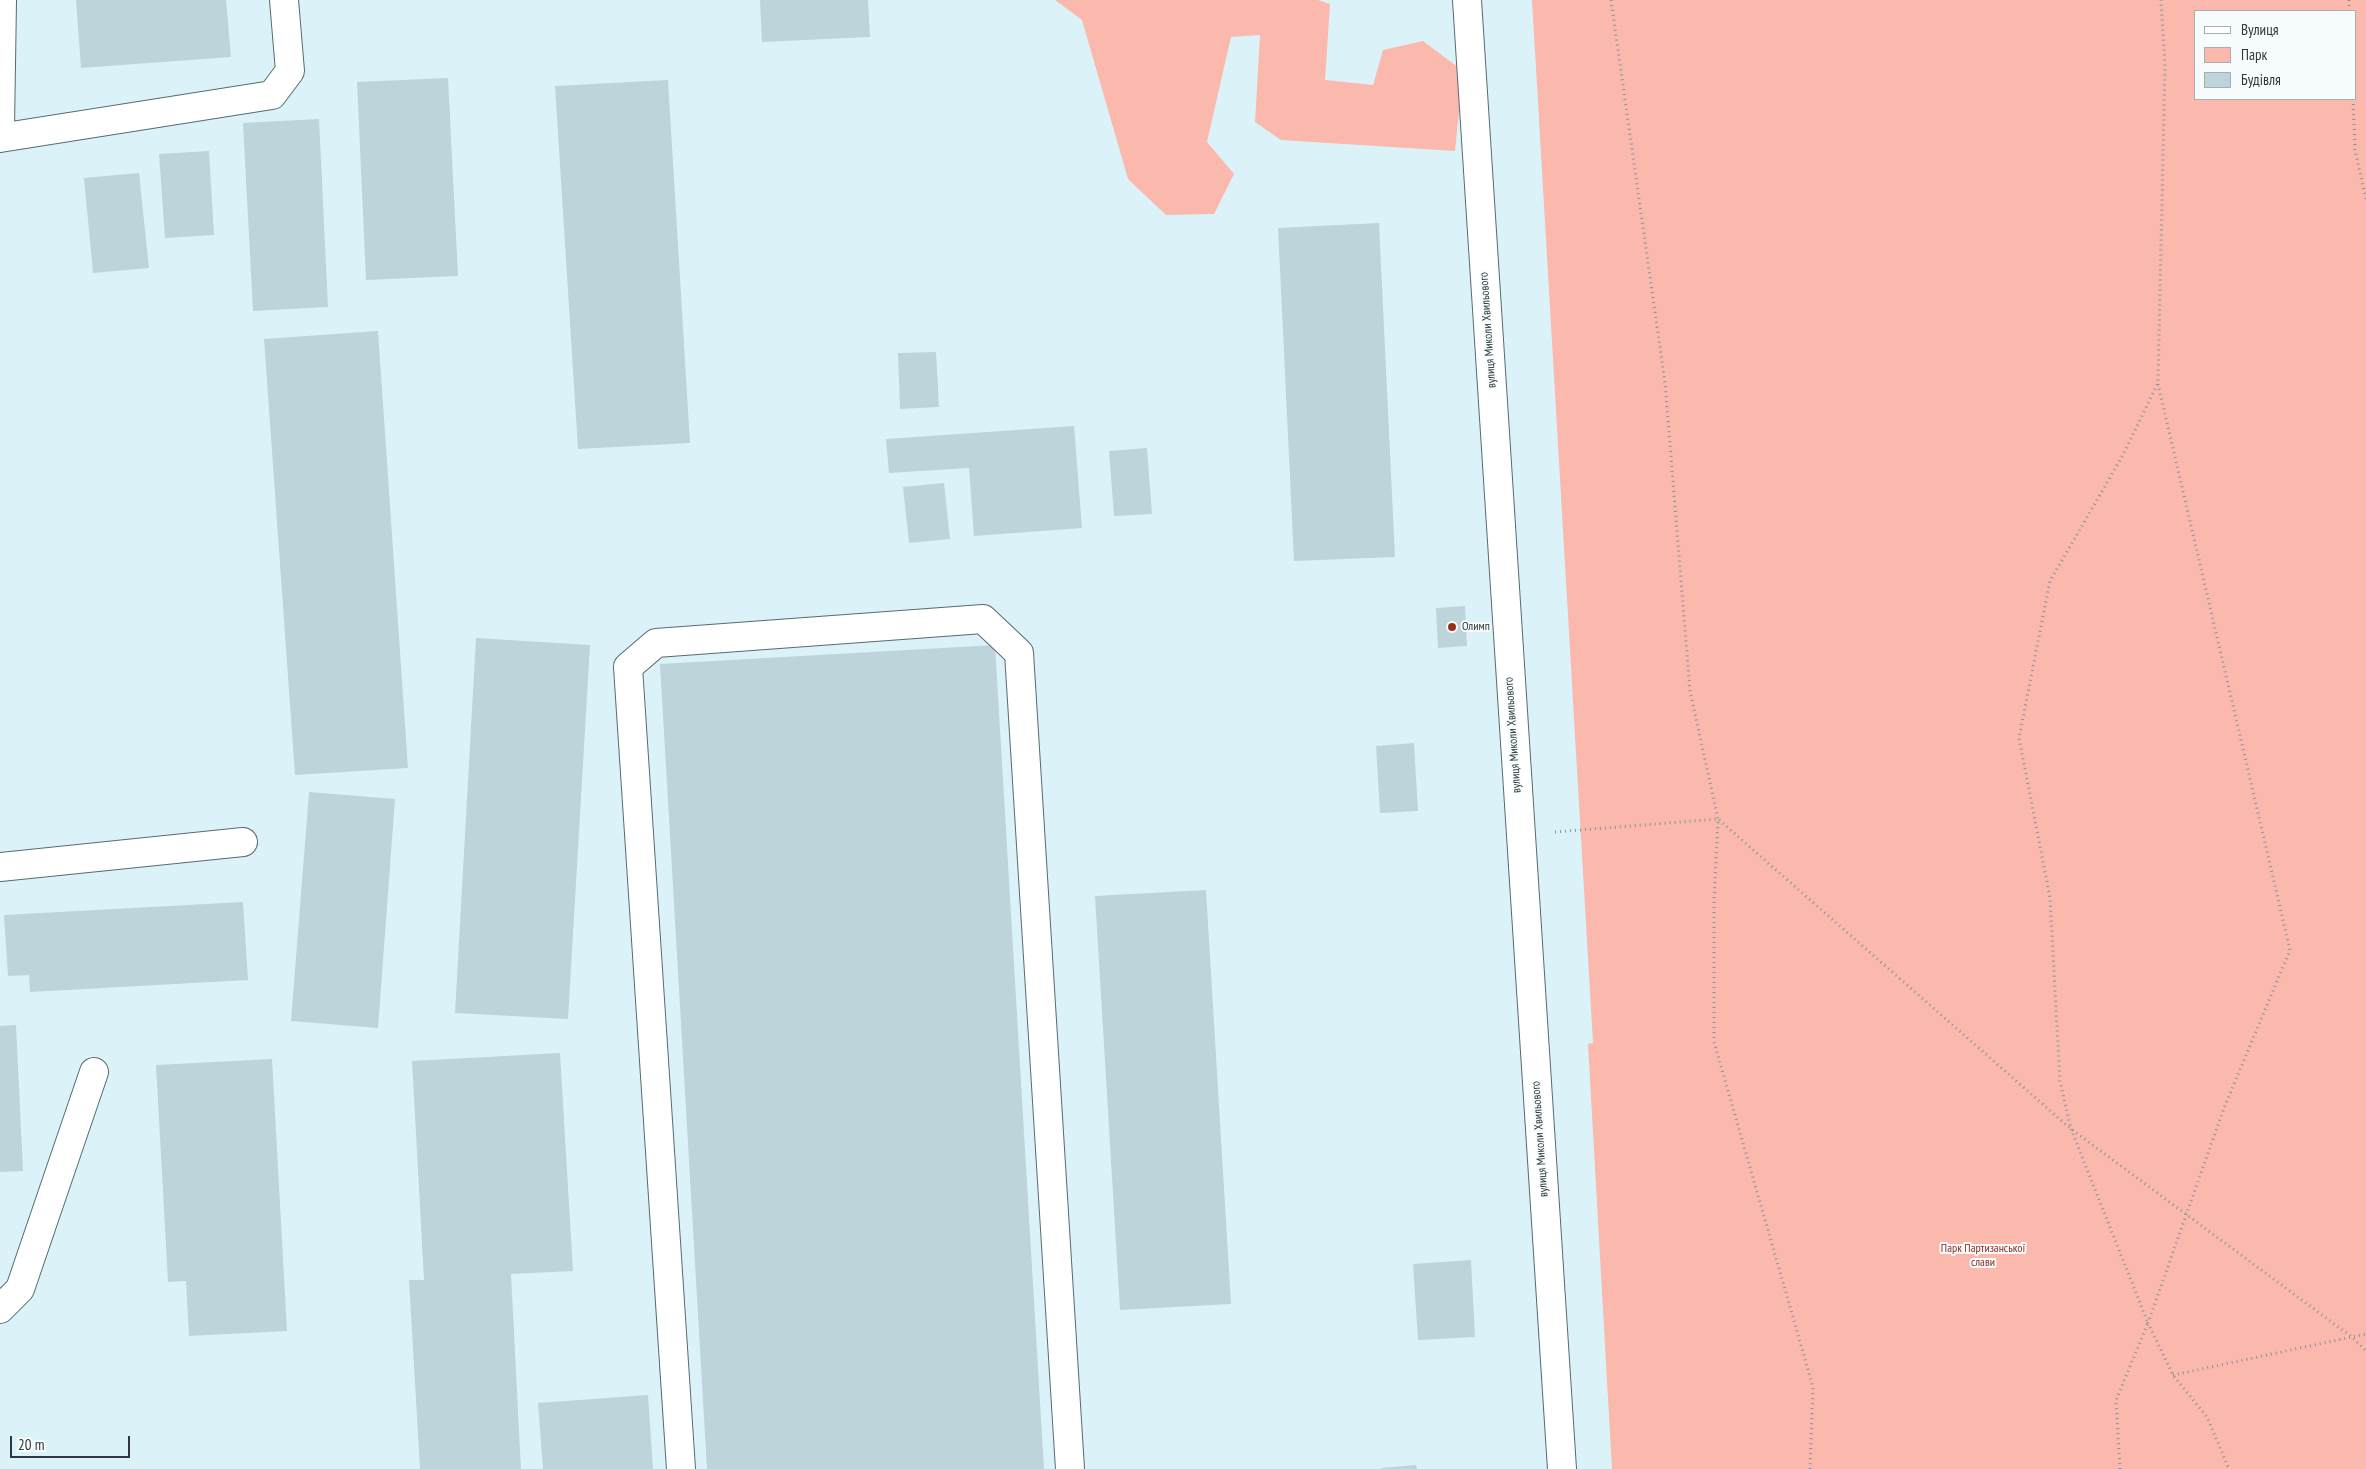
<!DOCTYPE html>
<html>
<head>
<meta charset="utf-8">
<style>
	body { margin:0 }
	#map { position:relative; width:2366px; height:1469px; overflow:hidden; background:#dbf3f8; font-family:"PT Sans Narrow",sans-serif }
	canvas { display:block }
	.legend { position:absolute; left:2194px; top:10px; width:162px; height:90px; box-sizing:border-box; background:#f7fcfd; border:1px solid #a7aeaf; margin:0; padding:6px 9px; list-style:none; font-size:15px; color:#2f383a }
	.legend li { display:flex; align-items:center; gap:10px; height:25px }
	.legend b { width:25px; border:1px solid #a7aeaf }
	.scale { position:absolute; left:10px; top:1436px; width:120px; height:22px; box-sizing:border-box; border:2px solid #2f383a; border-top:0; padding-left:6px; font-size:15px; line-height:18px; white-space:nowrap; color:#2f383a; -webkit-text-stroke:4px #f7fcfd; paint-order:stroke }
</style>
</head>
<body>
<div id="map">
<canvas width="2366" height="1469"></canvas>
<ul class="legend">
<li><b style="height:6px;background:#fff"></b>Вулиця</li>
<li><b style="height:14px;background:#fab9ac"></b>Парк</li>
<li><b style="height:14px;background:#bdd5da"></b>Будівля</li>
</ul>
<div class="scale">20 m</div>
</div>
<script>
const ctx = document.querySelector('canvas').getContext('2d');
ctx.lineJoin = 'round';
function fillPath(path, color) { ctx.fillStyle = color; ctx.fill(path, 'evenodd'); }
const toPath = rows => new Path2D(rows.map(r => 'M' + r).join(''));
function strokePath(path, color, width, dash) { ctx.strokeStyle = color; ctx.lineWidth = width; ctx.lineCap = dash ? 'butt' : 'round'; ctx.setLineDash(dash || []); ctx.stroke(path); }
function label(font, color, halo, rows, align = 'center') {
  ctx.font = font + ' "PT Sans Narrow",sans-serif'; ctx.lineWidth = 4; ctx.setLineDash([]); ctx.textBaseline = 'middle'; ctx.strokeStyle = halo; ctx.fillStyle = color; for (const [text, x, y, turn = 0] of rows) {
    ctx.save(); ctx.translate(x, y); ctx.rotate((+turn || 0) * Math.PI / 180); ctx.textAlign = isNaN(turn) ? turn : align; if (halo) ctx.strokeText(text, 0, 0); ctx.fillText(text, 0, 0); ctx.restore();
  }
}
fillPath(toPath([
	[1055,0,1318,0,1330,4,1325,80,1373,85,1383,50,1423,41,1463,71,1455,151,1281,140,1255,122,1260,35,1231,37,1207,142,1234,174,1214,214,1166,215,1128,179,1082,20],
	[1532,0,2366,0,2366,1469,1612,1469,1588,1044,1593,1043],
	[2195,11,2355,11,2355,99,2195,99]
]), '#fab9ac');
fillPath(toPath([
	[76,0,226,0,231,57,81,68],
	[760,0,868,0,870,37,762,42],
	[448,78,458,276,366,280,357,82],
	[668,80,690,443,578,449,555,86],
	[319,119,328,307,253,311,243,123],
	[209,151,214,235,165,238,159,154],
	[139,173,149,268,93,273,84,178],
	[1379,223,1395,557,1294,561,1278,228],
	[378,331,408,768,295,775,264,339],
	[936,352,939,407,900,409,898,353],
	[1074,426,1082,528,974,536,969,468,889,473,886,439],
	[1147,448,1152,514,1114,516,1109,451],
	[944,483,950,539,909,543,903,487],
	[1465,606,1467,646,1438,648,1436,608],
	[476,638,590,645,568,1019,455,1013],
	[995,645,1044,1469,707,1469,660,664],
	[1414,743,1418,811,1380,813,1376,746],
	[309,792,395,799,378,1028,291,1021],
	[1206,890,1231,1304,1120,1310,1095,896],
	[243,902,248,980,30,992,29,975,8,976,4,915],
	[16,1025,23,1171,0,1172,0,1026],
	[560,1053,573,1271,511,1274,521,1469,420,1469,409,1280,424,1280,412,1061],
	[272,1059,287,1331,189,1336,186,1281,168,1282,156,1065],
	[1471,1260,1475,1337,1418,1340,1413,1264],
	[648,1395,653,1469,543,1469,538,1403],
	[1416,1465,1417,1469,1381,1469,1381,1468]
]), '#bdd5da');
const minor = toPath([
	[1467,0,1562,1469],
	[0,128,2,0],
	[0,138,272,95,290,71,284,0],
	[0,867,243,842],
	[0,1309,20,1289,94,1072],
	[681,1469,628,667,656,643,983,619,1019,653,1070,1469]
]);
strokePath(minor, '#566b70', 30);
strokePath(toPath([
	[1611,0,1665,383,1690,691,1718,819,1714,902,1714,1042,1813,1387,1810,1469],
	[2349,0,2349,11],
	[2353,99,2355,150,2366,199],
	[2158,384,2290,950,2224,1108,2148,1323,2173,1375,2207,1417,2229,1469],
	[1555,832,1718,819,2071,1129,2352,1337,2366,1351],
	[2173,1375,2366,1334],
	[2120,1469,2116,1400,2148,1323,2071,1129,2060,1081,2050,898,2019,738,2050,581,2123,455,2158,383,2165,66,2161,0]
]), '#849598', 3, [1, 4]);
strokePath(minor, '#fff', 28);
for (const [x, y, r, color] of [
	[1452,627,5,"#99301e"]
]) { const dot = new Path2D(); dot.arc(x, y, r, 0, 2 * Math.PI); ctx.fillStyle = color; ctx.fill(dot); strokePath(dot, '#f7fcfd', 2); }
label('12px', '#2f383a', '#f7fcfd', [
	["вулиця Миколи Хвильового",1488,330,-94],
	["вулиця Миколи Хвильового",1513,735,-94],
	["вулиця Миколи Хвильового",1540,1139,-94]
]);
label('12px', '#2f383a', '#f7fcfd', [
	["Олимп",1462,627]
], 'left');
label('12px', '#8c2e1e', '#f7fcfd', [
	["Парк Партизанської",1983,1249],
	["слави",1983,1263]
]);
</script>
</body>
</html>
